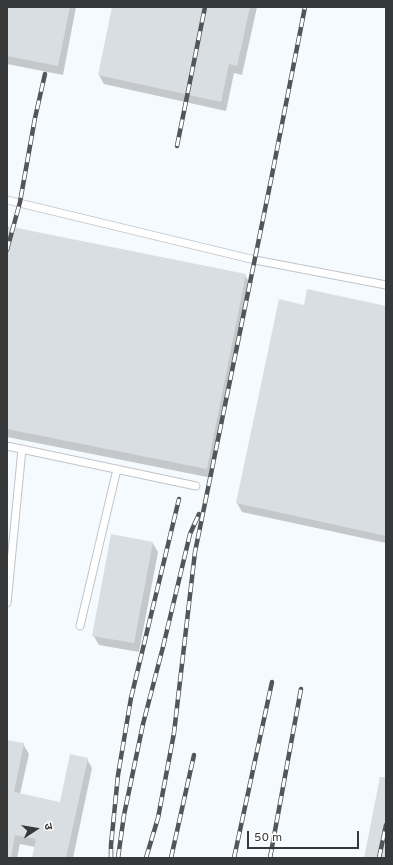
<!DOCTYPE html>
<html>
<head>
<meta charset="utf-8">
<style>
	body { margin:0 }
	#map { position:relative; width:393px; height:865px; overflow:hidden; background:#f5fafe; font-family:Overpass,"Noto Sans Devanagari",sans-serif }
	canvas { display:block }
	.frame { position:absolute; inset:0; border:8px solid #36383a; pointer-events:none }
	.north { position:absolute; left:16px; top:809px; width:40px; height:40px; -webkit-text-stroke:3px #fff; paint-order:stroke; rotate:78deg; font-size:11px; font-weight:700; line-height:16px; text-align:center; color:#36383a }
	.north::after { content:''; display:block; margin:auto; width:14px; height:18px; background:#36383a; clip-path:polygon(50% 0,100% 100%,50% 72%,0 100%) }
	.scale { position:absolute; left:247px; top:831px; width:112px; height:18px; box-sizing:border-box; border:2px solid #36383a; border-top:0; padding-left:5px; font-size:12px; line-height:14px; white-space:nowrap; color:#36383a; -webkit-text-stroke:3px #fff; paint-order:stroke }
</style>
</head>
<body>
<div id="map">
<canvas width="393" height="865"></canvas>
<div class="frame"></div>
<div class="north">उ</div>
<div class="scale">50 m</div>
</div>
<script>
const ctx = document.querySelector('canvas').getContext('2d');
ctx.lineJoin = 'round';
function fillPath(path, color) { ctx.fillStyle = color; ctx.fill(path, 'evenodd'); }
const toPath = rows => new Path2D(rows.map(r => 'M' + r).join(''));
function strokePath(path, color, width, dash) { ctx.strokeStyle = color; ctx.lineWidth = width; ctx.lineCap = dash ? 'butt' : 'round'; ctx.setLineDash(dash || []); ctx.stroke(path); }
fillPath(toPath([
	[7,7,76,7,63,75,7,64],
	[113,7,257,7,242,75,234,73,226,111,104,84,99,75],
	[7,227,245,275,250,284,212,478,7,437],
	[305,306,386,307,386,543,242,512,237,503],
	[152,542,158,552,139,652,99,645,93,635],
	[7,741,23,744,29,754,20,794,61,803,87,759,92,768,73,858,33,858,35,847,20,844,17,858,7,858]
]), '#0003');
fillPath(toPath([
	[7,7,70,7,58,66,7,56],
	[112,7,250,7,237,66,229,64,221,102,98,75],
	[7,226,246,274,207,469,7,429],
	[307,289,386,306,386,536,236,503,279,299,304,305],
	[111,534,153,542,134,643,92,636],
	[7,740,24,743,14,792,60,802,70,754,88,758,66,858,32,858,36,839,15,835,11,858,7,858],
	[380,777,386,777,386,858,364,858]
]), '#d9dee2');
const lane = toPath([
	[7,200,255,260,386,285],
	[7,446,196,486],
	[7,603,22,449],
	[80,626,117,469]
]);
strokePath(lane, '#c1c5ca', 9);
strokePath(lane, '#fff', 7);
const rail = toPath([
	[177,146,205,7],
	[7,250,20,202,35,118,45,74],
	[111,858,111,845,118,775,131,698,179,499],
	[118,858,124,815,143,724,163,647,190,534,199,514],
	[146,858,158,818,174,733,195,552,271,180,305,7],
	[171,858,194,755],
	[234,858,272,682],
	[270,858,301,689],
	[379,858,386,825]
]);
strokePath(rail, '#535658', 4.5);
strokePath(rail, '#fff', 3, [9]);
</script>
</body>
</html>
